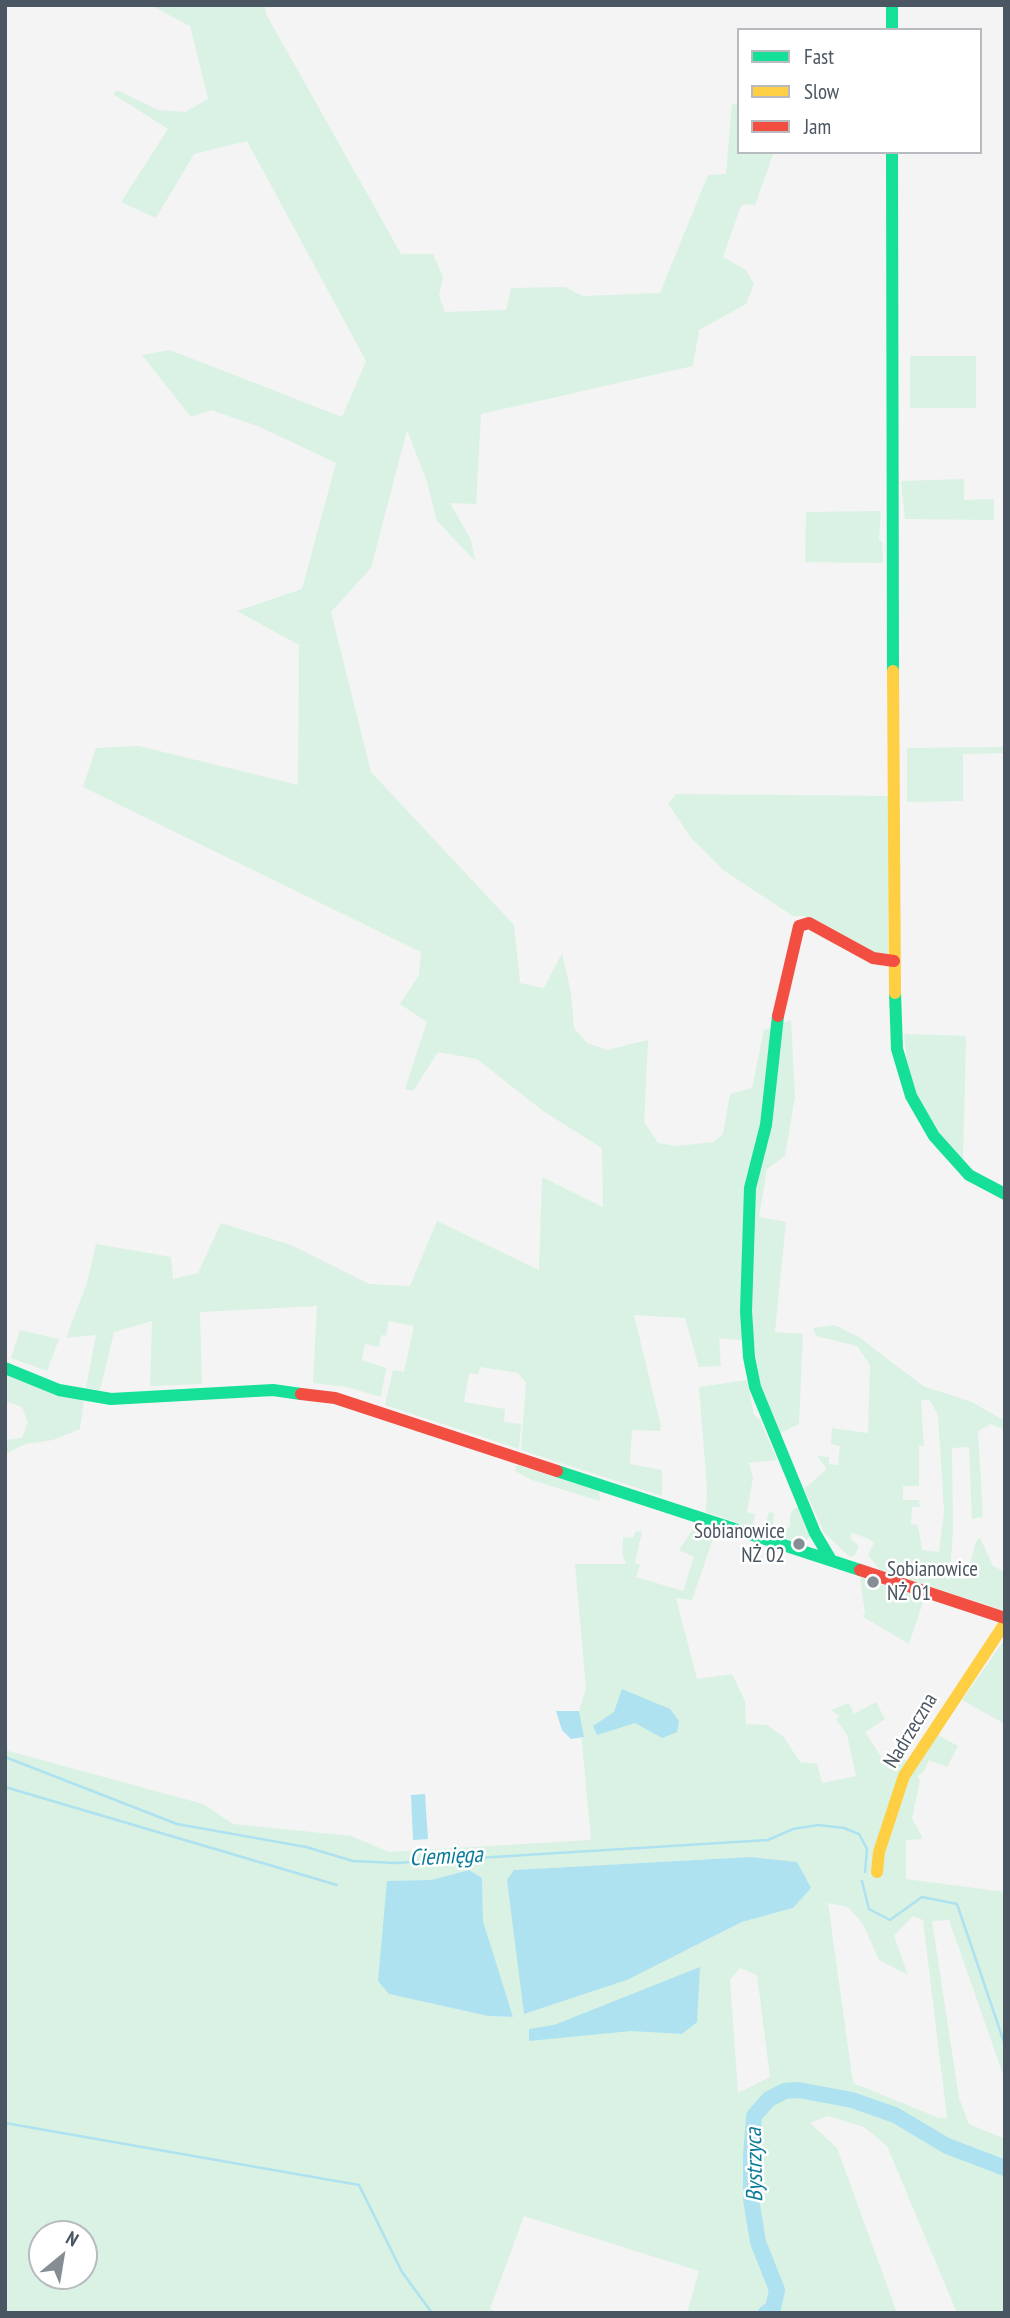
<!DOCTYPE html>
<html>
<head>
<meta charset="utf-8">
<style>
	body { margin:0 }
	#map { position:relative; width:1010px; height:2318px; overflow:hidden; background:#f4f4f4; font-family:"PT Sans Narrow",sans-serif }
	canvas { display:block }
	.frame { position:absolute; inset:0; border:7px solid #4a5661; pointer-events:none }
	.legend { position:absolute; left:737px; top:28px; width:245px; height:126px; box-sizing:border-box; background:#fff; border:2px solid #b7bbc0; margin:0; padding:9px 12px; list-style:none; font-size:21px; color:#4a5661 }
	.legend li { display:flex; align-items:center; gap:14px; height:35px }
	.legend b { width:35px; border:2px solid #b7bbc0 }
	.north { position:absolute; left:28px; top:2220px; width:70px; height:70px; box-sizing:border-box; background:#fff; border:2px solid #b7bbc0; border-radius:50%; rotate:30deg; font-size:19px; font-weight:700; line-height:28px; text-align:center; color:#4a5661 }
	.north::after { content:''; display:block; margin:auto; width:24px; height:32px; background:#868d94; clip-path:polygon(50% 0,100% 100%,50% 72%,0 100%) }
</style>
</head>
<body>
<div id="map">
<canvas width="1010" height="2318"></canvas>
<div class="frame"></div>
<ul class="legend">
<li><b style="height:9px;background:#16e098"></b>Fast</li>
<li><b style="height:9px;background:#ffcf43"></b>Slow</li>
<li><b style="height:9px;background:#f24e42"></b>Jam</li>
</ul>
<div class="north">N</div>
</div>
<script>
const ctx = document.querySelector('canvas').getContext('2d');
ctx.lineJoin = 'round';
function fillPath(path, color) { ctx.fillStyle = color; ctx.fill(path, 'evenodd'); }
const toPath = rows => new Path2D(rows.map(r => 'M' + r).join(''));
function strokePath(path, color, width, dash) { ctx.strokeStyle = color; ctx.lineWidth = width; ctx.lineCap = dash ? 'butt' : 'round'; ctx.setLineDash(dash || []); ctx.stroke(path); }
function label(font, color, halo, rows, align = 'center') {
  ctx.font = font + ' "PT Sans Narrow",sans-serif'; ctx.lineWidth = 5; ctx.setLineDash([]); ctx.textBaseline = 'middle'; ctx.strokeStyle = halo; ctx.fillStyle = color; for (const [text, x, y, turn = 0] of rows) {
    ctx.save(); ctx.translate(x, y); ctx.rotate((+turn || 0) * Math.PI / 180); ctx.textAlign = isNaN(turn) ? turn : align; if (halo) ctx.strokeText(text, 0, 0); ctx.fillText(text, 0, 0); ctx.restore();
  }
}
fillPath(toPath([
	[150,5,265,5,266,14,401,254,433,254,443,277,439,296,445,312,506,310,511,288,565,287,583,296,660,293,708,175,726,174,732,104,739,105,739,152,774,152,755,205,744,204,740,208,723,257,746,270,754,284,746,304,699,330,693,366,481,414,476,504,450,503,471,540,475,561,437,521,427,482,407,430,371,568,331,612,371,772,514,925,520,983,544,988,562,953,571,993,574,1028,587,1043,607,1050,648,1040,644,1122,658,1143,676,1146,714,1142,723,1134,730,1094,752,1088,764,1030,791,1020,795,1097,785,1156,767,1169,759,1217,786,1222,775,1332,803,1334,799,1424,779,1434,761,1393,754,1342,719,1338,721,1366,699,1367,685,1318,634,1315,661,1426,660,1431,632,1430,630,1464,662,1470,662,1496,521,1450,526,1383,518,1373,480,1367,478,1374,469,1373,464,1402,505,1409,504,1422,521,1424,519,1449,385,1405,393,1370,404,1372,414,1326,389,1321,386,1336,381,1335,379,1347,365,1344,362,1360,386,1368,381,1397,347,1387,313,1383,317,1306,200,1312,202,1384,150,1386,152,1321,114,1332,100,1390,86,1388,96,1335,66,1338,87,1283,96,1244,171,1257,173,1279,198,1273,221,1223,291,1245,369,1284,410,1286,437,1221,539,1270,542,1177,603,1207,602,1148,543,1111,477,1059,438,1052,413,1091,405,1089,427,1022,400,1004,419,975,421,952,83,787,96,748,139,746,298,785,299,645,237,611,302,589,336,463,260,427,211,410,191,417,142,355,170,350,342,417,366,361,247,141,194,154,156,218,121,202,168,129,113,94,117,90,158,110,185,112,208,99,190,26],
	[910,356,976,356,976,408,910,408],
	[964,479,964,500,994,499,994,520,905,519,901,481],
	[881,511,879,540,882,542,883,563,805,562,806,512],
	[1005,747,1005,753,963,754,963,801,907,802,907,748],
	[676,794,889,796,888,958,873,954,804,916,793,916,723,870,692,839,668,804],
	[904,1034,966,1036,963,1159,941,1135,915,1092,908,1071],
	[834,1325,859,1337,923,1386,972,1402,1005,1421,1005,1430,991,1424,978,1431,983,1517,972,1519,969,1447,952,1448,953,1529,950,1576,966,1579,976,1541,980,1538,993,1566,1005,1572,1005,1611,880,1570,868,1555,874,1543,869,1539,852,1533,850,1538,859,1546,855,1555,850,1557,825,1534,804,1489,827,1469,817,1456,829,1457,829,1464,838,1465,840,1446,831,1444,832,1428,868,1433,870,1365,857,1346,816,1336,813,1328],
	[929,1399,938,1415,944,1511,939,1552,922,1550,918,1525,911,1524,912,1507,920,1507,919,1500,903,1500,903,1486,919,1486,919,1446,924,1446,921,1401],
	[20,1330,59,1339,47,1371,11,1358],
	[5,1373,84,1400,80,1429,53,1440,25,1444,5,1454,5,1440,22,1438,28,1422,22,1407,5,1401],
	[747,1380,754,1415,760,1420,777,1460,749,1463,753,1478,747,1512,755,1514,753,1524,765,1527,769,1512,774,1513,773,1526,789,1528,791,1513,795,1508,802,1508,811,1535,806,1542,800,1543,706,1512,707,1489,699,1387],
	[517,1465,599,1491,600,1501,532,1480,515,1471],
	[696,1525,716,1530,692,1600,676,1598,697,1679,732,1674,745,1701,746,1724,767,1725,783,1736,800,1762,817,1764,822,1783,856,1776,847,1735,836,1719,840,1716,831,1710,849,1703,854,1714,876,1702,885,1719,865,1732,889,1769,905,1759,912,1769,938,1735,958,1746,947,1767,929,1760,924,1772,917,1776,920,1781,912,1818,923,1839,906,1840,906,1879,1005,1892,1005,2080,949,1920,932,1921,959,2098,969,2124,1005,2139,1005,2313,957,2313,887,2146,864,2127,828,2116,810,2123,837,2148,897,2313,687,2313,699,2271,524,2216,490,2309,499,2313,5,2313,5,1750,203,1804,233,1824,351,1836,389,1852,591,1840,579,1711,586,1688,575,1564,626,1564,622,1553,623,1537,633,1538,636,1531,642,1532,635,1563,640,1565,636,1577,683,1591,694,1557,679,1550],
	[750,1857,796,1862,793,1908,742,1922,627,1980,524,2014,514,1870],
	[469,1870,482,1878,483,1921,512,2017,488,2016,389,1994,387,1882,431,1880],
	[828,1903,848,1907,863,1924,879,1960,908,1975,894,1936,913,1916,923,1920,947,2118,939,2118,853,2083],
	[740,1968,757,1975,770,2077,738,2093,730,1980],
	[42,2234,84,2234,84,2276,42,2276],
	[860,1577,924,1599,909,1644,862,1616,865,1614],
	[1005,1639,1005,1724,962,1700]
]), '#d9f2e3');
fillPath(toPath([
	[622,1689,670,1709,679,1721,677,1732,662,1738,635,1723,597,1735,593,1726,614,1712],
	[556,1711,579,1711,584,1737,571,1739,562,1730],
	[425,1794,428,1839,413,1840,411,1795],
	[750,1857,797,1862,811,1888,793,1908,742,1922,627,1980,524,2014,507,1880,514,1870],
	[469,1870,482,1878,483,1921,513,2017,488,2016,389,1994,378,1981,387,1881,431,1880],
	[700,1967,697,2022,682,2034,631,2031,529,2041,529,2029,554,2025]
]), '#aee2f0');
strokePath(toPath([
	[5,1757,177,1824,306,1847,353,1861,396,1863,768,1840,793,1829,818,1825,844,1828,859,1834,867,1849,865,1872],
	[5,1787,337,1885],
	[862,1881,869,1909,890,1920,922,1897,957,1904,1005,2045],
	[5,2123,359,2185,402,2272,432,2313]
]), '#aee2f0', 2.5);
strokePath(toPath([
	[766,2313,773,2308,777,2290,758,2242,751,2199,751,2157,754,2116,769,2099,785,2091,799,2090,852,2100,895,2115,947,2146,1005,2168]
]), '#aee2f0', 16);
strokePath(toPath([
	[892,5,892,30],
	[892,152,893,671],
	[895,993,897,1049,911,1096,934,1136,969,1175,1005,1194],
	[778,1016,766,1125,750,1188,746,1311,749,1357,755,1387,815,1533,831,1560],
	[5,1368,59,1390,111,1399,273,1390,301,1394],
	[557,1471,860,1570]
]), '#16e098', 12);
strokePath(toPath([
	[893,671,895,993],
	[877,1872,879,1852,904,1776,1005,1623]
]), '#ffcf43', 12);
strokePath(toPath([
	[778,1016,799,926,809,923,873,958,894,961],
	[301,1394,335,1398,557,1471],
	[860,1570,1005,1618]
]), '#f24e42', 12);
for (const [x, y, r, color] of [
	[799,1544,7,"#868d94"],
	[873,1582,7,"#868d94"]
]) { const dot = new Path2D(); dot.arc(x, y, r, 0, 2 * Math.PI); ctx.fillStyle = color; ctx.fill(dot); strokePath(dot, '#fff', 2.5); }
label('21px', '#4a5661', '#fff', [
	["Sobianowice",785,1532],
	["NŻ 02",785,1556],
	["Sobianowice",887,1570,"left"],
	["NŻ 01",887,1594,"left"]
], 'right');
label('21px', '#4a5661', '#fff', [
	["Nadrzeczna",911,1731,-59]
]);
label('italic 23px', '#0c7c9b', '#fff', [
	["Ciemięga",446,1857,-3],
	["Bystrzyca",755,2165,-91]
]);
</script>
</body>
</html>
